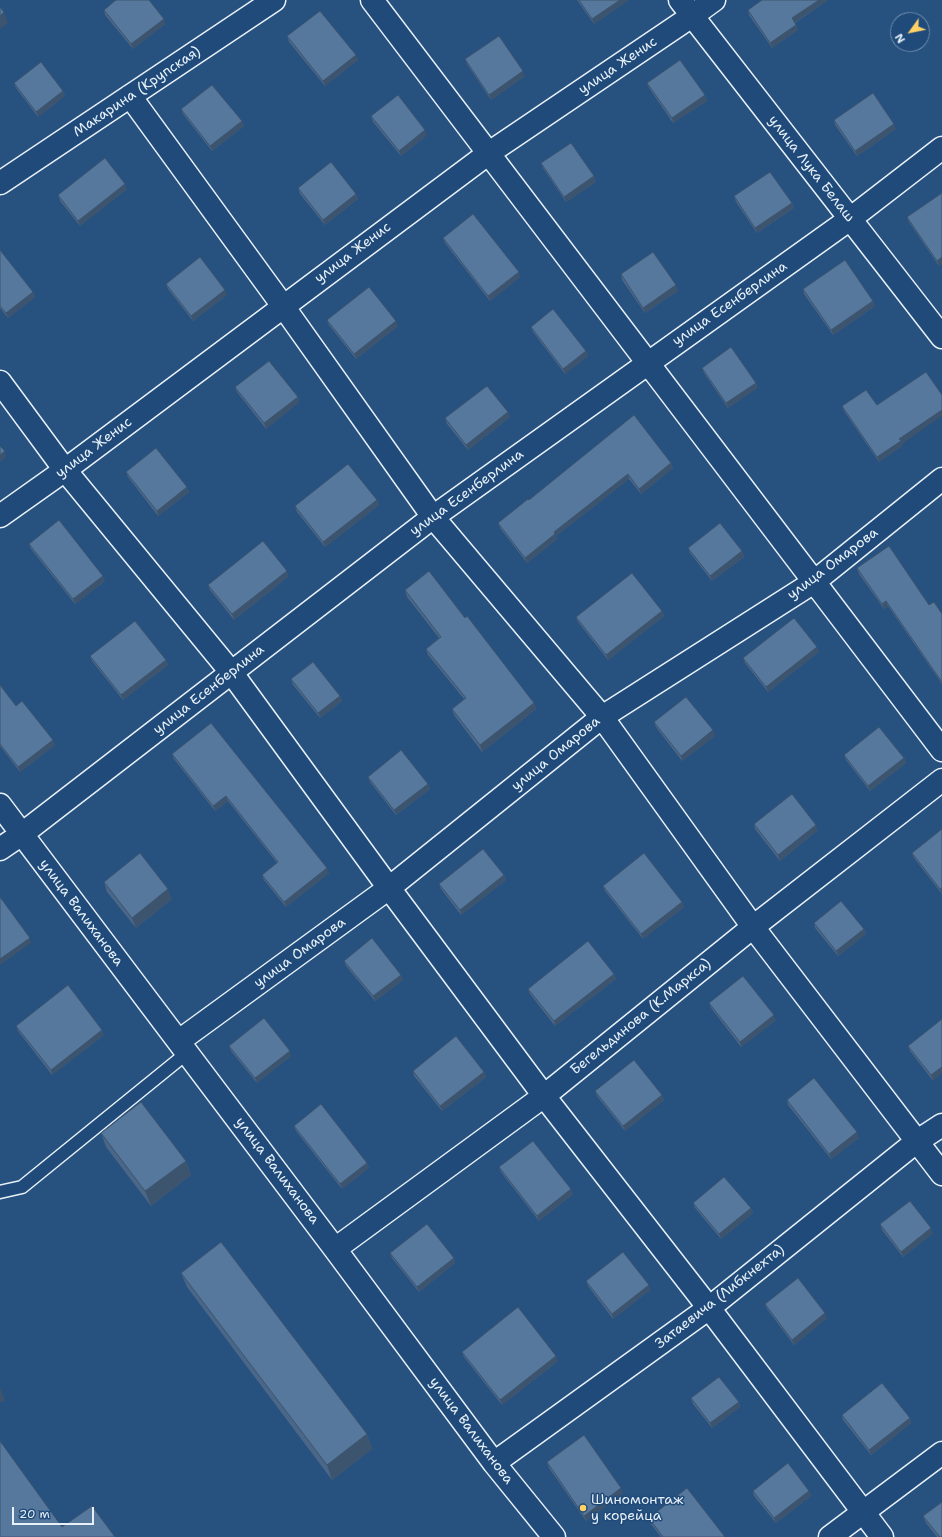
<!DOCTYPE html>
<html>
<head>
<meta charset="utf-8">
<style>
	body { margin:0 }
	#map { position:relative; width:942px; height:1537px; overflow:hidden; background:#27517f; font-family:"Shantell Sans",sans-serif }
	canvas { display:block }
	.north { position:absolute; left:890px; top:12px; width:40px; height:40px; box-sizing:border-box; background:#1f4a7a; border:1px solid #6f8dac; border-radius:50%; rotate:237deg; font-size:11px; font-weight:700; line-height:16px; text-align:center; color:#e8f1f8 }
	.north::after { content:''; display:block; margin:auto; width:14px; height:18px; background:#ffd166; clip-path:polygon(50% 0,100% 100%,50% 72%,0 100%) }
	.scale { position:absolute; left:12px; top:1507px; width:82px; height:18px; box-sizing:border-box; border:2px solid #e8f1f8; border-top:0; padding-left:5px; font-size:12px; line-height:14px; white-space:nowrap; color:#e8f1f8; -webkit-text-stroke:3px #1f4a7a; paint-order:stroke }
</style>
</head>
<body>
<div id="map">
<canvas width="942" height="1537"></canvas>
<div class="north">N</div>
<div class="scale">20 m</div>
</div>
<script>
const ctx = document.querySelector('canvas').getContext('2d');
ctx.lineJoin = 'round';
const toPath = rows => new Path2D(rows.map(r => 'M' + r).join(''));
function strokePath(path, color, width, dash) { ctx.strokeStyle = color; ctx.lineWidth = width; ctx.lineCap = dash ? 'butt' : 'round'; ctx.setLineDash(dash || []); ctx.stroke(path); }
function fillPath(path, color) { ctx.fillStyle = color; ctx.fill(path, 'evenodd'); }
function label(font, color, halo, rows, align = 'center') {
  ctx.font = font + ' "Shantell Sans",sans-serif'; ctx.lineWidth = 3; ctx.setLineDash([]); ctx.textBaseline = 'middle'; ctx.strokeStyle = halo; ctx.fillStyle = color; for (const [text, x, y, turn = 0] of rows) {
    ctx.save(); ctx.translate(x, y); ctx.rotate((+turn || 0) * Math.PI / 180); ctx.textAlign = isNaN(turn) ? turn : align; if (halo) ctx.strokeText(text, 0, 0); ctx.fillText(text, 0, 0); ctx.restore();
  }
}
const lane = toPath([
	[0,1192,22,1187,187,1053]
]);
const street = toPath([
	[372,0,942,750],
	[680,0,942,337],
	[130,96,283,306,433,517,602,717,753,927,942,1174],
	[0,183,274,0],
	[0,382,65,470,231,672,389,888,544,1096,709,1308,882,1537],
	[0,516,65,470,489,153,692,16,714,0],
	[0,805,335,1249,494,1463,554,1537],
	[0,849,22,834,433,517,850,219,942,148],
	[179,1041,389,888,602,717,814,582,942,479],
	[335,1249,544,1096,753,927,942,780],
	[494,1463,709,1308,916,1142,942,1125],
	[830,1537,942,1453]
]);
strokePath(lane, '#e8f1f8', 15);
strokePath(street, '#e8f1f8', 25);
strokePath(lane, '#1f4a7a', 12);
strokePath(street, '#1f4a7a', 22);
fillPath(toPath([
	[577,0,629,0,594,24],
	[828,0,795,23,798,30,772,48,749,15,748,10],
	[104,10,165,24,133,49,105,15],
	[287,36,358,60,325,86,289,42],
	[465,59,525,76,491,100,467,64],
	[14,83,63,91,65,96,38,117,16,88],
	[647,83,705,95,707,101,673,123,649,88],
	[181,109,242,121,244,126,212,151,183,114],
	[371,116,427,135,401,156,373,122],
	[834,120,896,129,857,156,835,125],
	[541,163,594,176,596,182,566,202,543,168],
	[298,188,356,194,358,199,325,225,300,194],
	[127,189,80,226,60,201,58,195],
	[942,193,939,266,909,222,907,217],
	[734,196,792,203,794,208,757,233,736,202],
	[443,238,520,277,490,301,445,243],
	[0,250,33,292,35,297,8,318,0,308],
	[621,274,678,291,645,313,622,280],
	[166,284,227,295,193,321,168,289],
	[803,289,873,301,875,306,833,335,804,294],
	[327,320,398,326,356,359,329,325],
	[531,327,586,351,588,356,565,374,533,332],
	[702,368,756,383,757,388,728,408,704,373],
	[235,387,298,397,299,402,266,429,237,392],
	[842,406,902,444,902,446,879,462,844,411],
	[508,412,510,417,468,450,447,424,445,418],
	[671,463,673,468,641,494,629,479,556,536,557,539,527,563,500,528,498,523,529,500],
	[126,472,187,487,189,492,158,516,128,477],
	[377,500,379,505,325,547,297,512,295,506],
	[29,544,105,581,75,604,31,549],
	[688,548,742,551,744,557,712,581,690,553],
	[857,568,942,614,942,684,888,606,884,609,859,574],
	[289,576,234,620,210,590,208,585],
	[405,590,465,618,534,703,536,709,482,752,454,715,452,709,464,699,428,655,426,649,439,638,407,597],
	[662,611,664,616,608,660,578,622,576,617],
	[819,652,768,692,745,663,743,658],
	[90,656,166,660,168,665,123,700,92,661],
	[291,679,340,696,342,701,320,718,293,685],
	[0,685,16,706,55,745,20,772,0,746],
	[654,722,715,736,682,761,656,727],
	[172,754,329,873,286,907,264,880,262,875,277,863,228,801,215,811,174,759],
	[844,755,904,758,906,763,870,791,846,760],
	[368,777,428,784,430,789,396,815,370,782],
	[754,824,818,830,780,861,755,829],
	[942,829,942,894,914,858,912,853],
	[504,875,506,880,461,915,441,889,439,884],
	[104,882,172,899,136,928,107,892],
	[603,886,682,902,684,907,643,939,605,891],
	[814,923,864,929,866,934,838,956,815,928],
	[344,961,401,975,403,980,375,1001,346,966],
	[614,974,616,979,555,1026,530,994,528,989],
	[709,1003,776,1020,741,1047,711,1008],
	[942,1019,933,1081,910,1051,908,1046],
	[16,1026,104,1035,52,1075,18,1031],
	[229,1046,291,1056,257,1083,231,1051],
	[413,1071,484,1072,486,1077,442,1111,414,1076],
	[595,1091,662,1095,664,1100,625,1131,597,1096],
	[787,1100,859,1138,831,1159,788,1105],
	[294,1126,367,1163,369,1168,342,1189,296,1131],
	[101,1133,186,1161,191,1175,151,1206,106,1147],
	[499,1167,573,1194,539,1221,501,1172],
	[693,1203,751,1208,753,1213,721,1239,695,1208],
	[880,1224,933,1233,903,1257,882,1230],
	[390,1253,454,1258,455,1263,419,1292,392,1258],
	[181,1273,367,1434,372,1449,332,1480,187,1287],
	[586,1281,650,1290,613,1319,588,1286],
	[765,1304,827,1318,794,1345,767,1309],
	[462,1352,558,1361,502,1405,464,1357],
	[691,1398,739,1402,740,1407,712,1428,693,1404],
	[842,1415,910,1418,911,1423,871,1455,843,1420],
	[547,1462,623,1493,586,1521,549,1468],
	[753,1491,809,1491,811,1496,776,1523,754,1496],
	[923,1516,942,1537,937,1537,926,1523],
	[649,1518,725,1537,661,1537,650,1523]
]), '#4b6787');
fillPath(toPath([
	[620,0,629,0,594,24,592,19],
	[819,0,828,0,794,23,792,18],
	[4,12,8,23,0,29,0,16],
	[164,19,165,24,133,49,131,44],
	[796,25,798,30,772,48,770,43],
	[356,55,358,60,325,86,323,81],
	[523,71,525,76,491,100,489,95],
	[63,91,65,96,38,117,36,112],
	[705,95,707,101,673,123,672,118],
	[242,121,244,126,212,151,210,146],
	[894,124,896,129,857,156,855,151],
	[425,130,427,135,401,156,399,151],
	[594,176,596,182,566,202,564,197],
	[125,184,127,189,80,226,78,221],
	[356,194,358,199,325,225,323,220],
	[792,203,794,208,757,233,755,228],
	[942,257,942,264,939,266,937,261],
	[519,272,520,277,490,301,488,296],
	[676,285,678,291,645,313,643,308],
	[225,290,227,295,193,321,191,316],
	[33,292,35,297,8,318,6,313],
	[873,301,875,306,833,335,831,330],
	[396,321,398,326,356,359,354,354],
	[586,351,588,356,565,374,563,369],
	[756,383,757,388,728,408,726,403],
	[298,397,299,402,266,429,264,423],
	[942,410,942,416,902,444,902,446,879,462,877,457,899,439],
	[508,412,510,417,468,450,466,445],
	[5,451,6,457,0,462,0,455],
	[671,463,673,468,641,494,639,489],
	[628,474,629,479,556,536,557,539,527,563,525,558,554,532],
	[187,487,189,492,158,516,157,511],
	[377,500,379,505,325,547,323,542],
	[742,551,744,557,712,581,710,576],
	[287,571,289,576,234,620,232,614],
	[103,576,105,581,75,604,73,599],
	[886,601,888,606,884,609,882,604],
	[662,611,664,616,608,660,606,655],
	[817,647,819,652,768,692,766,687],
	[166,660,168,665,123,700,121,695],
	[340,696,342,701,320,718,318,713],
	[534,703,536,709,482,752,480,745],
	[713,730,715,736,682,761,681,756],
	[53,740,55,745,20,772,18,767],
	[904,758,906,763,870,791,868,786],
	[428,784,430,789,396,815,394,810],
	[226,796,228,801,215,811,213,806],
	[816,825,818,830,780,861,778,855],
	[327,868,329,873,286,907,284,902],
	[504,875,506,880,461,915,460,910],
	[942,888,942,894,940,889],
	[168,889,172,899,136,928,132,918],
	[682,902,684,907,643,939,641,934],
	[864,929,866,934,838,956,836,951],
	[30,938,31,943,0,965,0,959],
	[614,974,616,979,555,1026,554,1021],
	[401,975,403,980,375,1001,373,996],
	[774,1015,776,1020,741,1047,740,1042],
	[102,1030,104,1035,52,1075,51,1070],
	[290,1051,291,1056,257,1083,255,1078],
	[942,1067,942,1073,933,1081,931,1075],
	[484,1072,486,1077,442,1111,440,1106],
	[662,1095,664,1100,625,1131,623,1126],
	[857,1132,859,1138,831,1159,829,1154],
	[186,1161,191,1175,151,1206,145,1191],
	[367,1163,369,1168,342,1189,340,1184],
	[571,1189,573,1194,539,1221,537,1216],
	[751,1208,753,1213,721,1239,719,1234],
	[931,1228,933,1233,903,1257,901,1252],
	[454,1258,455,1263,419,1292,417,1287],
	[649,1285,650,1290,613,1319,612,1314],
	[825,1313,827,1318,794,1345,792,1340],
	[556,1356,558,1361,502,1405,500,1400],
	[0,1387,5,1400,0,1403],
	[739,1402,740,1407,712,1428,710,1423],
	[910,1418,911,1423,871,1455,869,1450],
	[367,1434,372,1449,332,1480,327,1465],
	[621,1488,623,1493,586,1521,584,1516],
	[809,1491,811,1496,776,1523,774,1518]
]), '#3d546e');
const building = toPath([
	[116,0,149,0,164,19,131,44,104,10,116,0],
	[579,0,620,0,592,19,579,0],
	[762,0,819,0,792,18,796,25,770,43,748,10,762,0],
	[0,7,4,12,0,16,0,7],
	[320,11,356,55,323,81,287,36,320,11],
	[499,36,523,71,489,95,465,59,499,36],
	[680,60,705,95,672,118,647,83,680,60],
	[41,62,63,91,36,112,14,83,41,62],
	[212,85,242,121,210,146,181,109,212,85],
	[873,93,894,124,855,151,834,120,873,93],
	[398,95,425,130,399,151,371,116,398,95],
	[571,143,594,176,564,197,541,163,571,143],
	[105,158,125,184,78,221,58,195,105,158],
	[331,162,356,194,323,220,298,188,331,162],
	[770,172,792,203,755,228,734,196,770,172],
	[942,193,942,257,937,261,907,217,942,193],
	[473,214,519,272,488,296,443,238,473,214],
	[0,250,33,292,6,313,0,306,0,250],
	[653,252,676,285,643,308,621,274,653,252],
	[200,257,225,290,191,316,166,284,200,257],
	[845,260,873,301,831,330,803,289,845,260],
	[369,287,396,321,354,354,327,320,369,287],
	[553,309,586,351,563,369,531,327,553,309],
	[731,347,756,383,726,403,702,368,731,347],
	[269,361,298,397,264,423,235,387,269,361],
	[926,372,942,395,942,410,899,439,901,441,877,457,842,406,866,390,877,405,926,372],
	[487,386,508,412,466,445,445,418,487,386],
	[634,415,671,463,639,489,628,474,554,532,555,534,525,558,498,523,528,499,529,500,634,415],
	[0,446,5,451,0,455,0,446],
	[156,448,187,487,157,511,126,472,156,448],
	[348,464,377,500,323,542,295,506,348,464],
	[59,520,103,576,73,599,29,544,59,520],
	[720,523,742,551,710,576,688,548,720,523],
	[263,541,287,571,232,614,208,585,263,541],
	[889,546,929,605,934,602,942,614,942,682,886,601,882,604,857,568,889,546],
	[429,571,465,618,467,616,534,703,480,745,452,709,466,698,426,649,441,637,405,590,429,571],
	[632,573,662,611,606,655,576,617,632,573],
	[794,618,817,647,766,687,743,658,794,618],
	[135,621,166,660,121,695,90,656,135,621],
	[313,662,340,696,318,713,291,679,313,662],
	[0,685,16,706,22,701,53,740,18,767,0,744,0,685],
	[686,697,713,730,681,756,654,722,686,697],
	[211,723,327,868,284,902,262,875,278,862,226,796,213,806,172,754,211,723],
	[879,727,904,758,868,786,844,755,879,727],
	[401,750,428,784,394,810,368,777,401,750],
	[792,794,816,825,778,855,754,824,792,794],
	[942,829,942,888,940,889,912,853,942,829],
	[483,849,504,875,460,910,439,884,483,849],
	[140,853,168,889,132,918,104,882,140,853],
	[644,853,682,902,641,934,603,886,644,853],
	[0,897,30,938,0,959,0,897],
	[841,901,864,929,836,951,814,923,841,901],
	[372,938,401,975,373,996,344,961,372,938],
	[588,941,614,974,554,1021,528,989,588,941],
	[743,976,774,1015,740,1042,709,1003,743,976],
	[68,985,102,1030,51,1070,16,1026,68,985],
	[264,1018,290,1051,255,1078,229,1046,264,1018],
	[942,1019,942,1067,931,1075,908,1046,942,1019],
	[456,1036,484,1072,440,1106,413,1071,456,1036],
	[634,1060,662,1095,623,1126,595,1091,634,1060],
	[814,1078,857,1132,829,1154,787,1100,814,1078],
	[141,1102,186,1161,145,1191,101,1133,141,1102],
	[321,1104,367,1163,340,1184,294,1126,321,1104],
	[533,1141,571,1189,537,1216,499,1167,533,1141],
	[724,1177,751,1208,719,1234,693,1203,724,1177],
	[910,1201,931,1228,901,1252,880,1224,910,1201],
	[427,1224,454,1258,417,1287,390,1253,427,1224],
	[221,1242,367,1434,327,1465,181,1273,221,1242],
	[623,1252,649,1285,612,1314,586,1281,623,1252],
	[798,1278,825,1313,792,1340,765,1304,798,1278],
	[518,1307,556,1356,500,1400,462,1352,518,1307],
	[719,1377,739,1402,710,1423,691,1398,719,1377],
	[882,1383,910,1418,869,1450,842,1415,882,1383],
	[584,1435,621,1488,584,1516,547,1462,584,1435],
	[0,1441,62,1527,92,1506,115,1537,0,1537,0,1441],
	[788,1463,809,1491,774,1518,753,1491,788,1463],
	[687,1488,725,1537,663,1537,649,1518,687,1488],
	[942,1502,942,1537,940,1537,923,1516,942,1502]
]);
fillPath(building, '#57789d');
strokePath(building, '#3d546e', 1);
for (const [x, y, r, color] of [
	[583,1508,4,"#ffd166"]
]) { const dot = new Path2D(); dot.arc(x, y, r, 0, 2 * Math.PI); ctx.fillStyle = color; ctx.fill(dot); strokePath(dot, '#1f4a7a', 1.5); }
label('14px', '#e8f1f8', '#1f4a7a', [
	["улица Женис",618,66,-34],
	["Макарина (Крупская)",137,92,-34],
	["улица Лука Белаш",811,169,52],
	["улица Женис",353,253,-37],
	["улица Есенберлина",730,304,-35],
	["улица Женис",94,448,-37],
	["улица Есенберлина",467,493,-36],
	["улица Омарова",833,564,-37],
	["улица Есенберлина",209,690,-38],
	["улица Омарова",556,754,-39],
	["улица Валиханова",81,913,53],
	["улица Омарова",300,953,-36],
	["Бегельдинова (К.Маркса)",641,1017,-39],
	["улица Валиханова",277,1171,53],
	["Затаевича (Либкнехта)",720,1297,-38],
	["улица Валиханова",471,1431,53]
]);
label('14px', '#e8f1f8', '#1f4a7a', [
	["Шиномонтаж",591,1500],
	["у корейца",591,1516]
], 'left');
</script>
</body>
</html>
